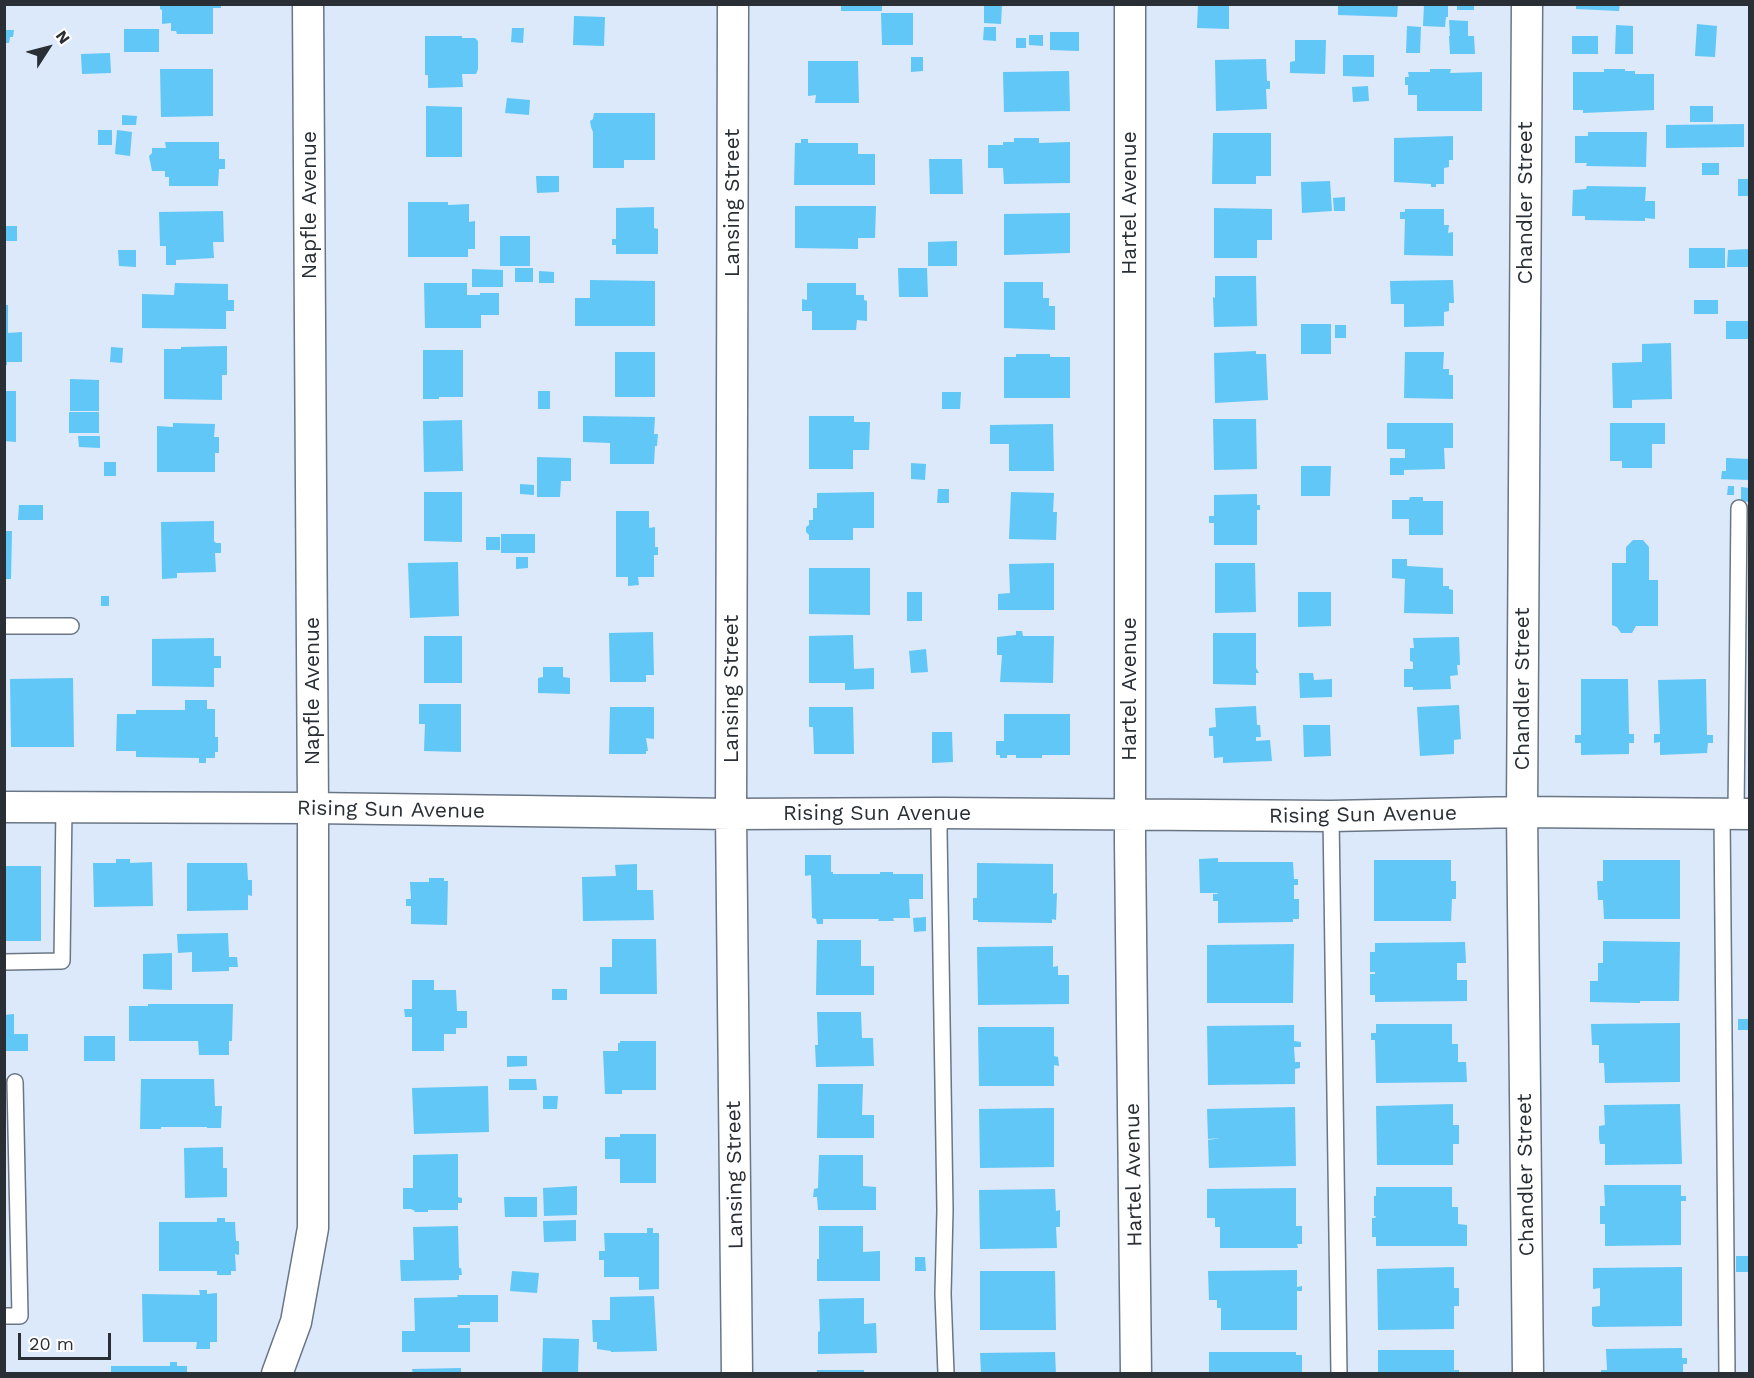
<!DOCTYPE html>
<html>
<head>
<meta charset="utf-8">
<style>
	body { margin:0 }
	#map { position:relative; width:1754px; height:1378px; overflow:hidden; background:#dbe9fa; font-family:"Work Sans",sans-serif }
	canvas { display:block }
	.frame { position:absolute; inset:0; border:6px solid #292f35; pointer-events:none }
	.north { position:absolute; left:18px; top:18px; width:60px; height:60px; -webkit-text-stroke:4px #fff; paint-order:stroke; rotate:54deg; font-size:16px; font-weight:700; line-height:24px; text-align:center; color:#292f35 }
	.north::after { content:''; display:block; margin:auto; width:21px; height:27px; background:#292f35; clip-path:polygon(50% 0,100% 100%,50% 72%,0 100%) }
	.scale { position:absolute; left:18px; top:1333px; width:93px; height:27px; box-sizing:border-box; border:3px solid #292f35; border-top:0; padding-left:8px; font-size:18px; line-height:21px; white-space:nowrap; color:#292f35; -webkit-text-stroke:4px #fff; paint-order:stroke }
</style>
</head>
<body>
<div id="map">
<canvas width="1754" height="1378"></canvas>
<div class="frame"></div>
<div class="north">N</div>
<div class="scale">20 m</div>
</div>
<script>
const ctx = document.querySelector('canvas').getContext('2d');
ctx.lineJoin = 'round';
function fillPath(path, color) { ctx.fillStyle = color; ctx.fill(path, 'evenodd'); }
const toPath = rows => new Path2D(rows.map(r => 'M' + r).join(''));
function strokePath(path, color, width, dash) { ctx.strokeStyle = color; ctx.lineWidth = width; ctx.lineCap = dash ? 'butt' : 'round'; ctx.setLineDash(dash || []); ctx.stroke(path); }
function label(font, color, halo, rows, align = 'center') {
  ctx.font = font + ' "Work Sans",sans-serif'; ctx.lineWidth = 5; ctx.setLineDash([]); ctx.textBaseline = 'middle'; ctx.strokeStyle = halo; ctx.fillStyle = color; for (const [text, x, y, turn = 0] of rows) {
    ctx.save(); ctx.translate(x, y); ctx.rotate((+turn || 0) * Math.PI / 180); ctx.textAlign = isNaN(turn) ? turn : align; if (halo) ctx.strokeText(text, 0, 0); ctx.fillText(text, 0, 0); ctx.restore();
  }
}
fillPath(toPath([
	[160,4,221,4,221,8,213,8,213,34,177,34,176,31,171,31,171,23,162,24,162,10,160,9],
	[841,4,882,4,882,11,841,11],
	[984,4,1002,4,1001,24,984,23],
	[1198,4,1229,4,1229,29,1197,28],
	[1338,4,1398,4,1397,17,1338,15],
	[1424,4,1448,4,1448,17,1446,17,1445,27,1423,26],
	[1457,4,1474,4,1474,10,1457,10],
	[1576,4,1620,4,1619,11,1576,9],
	[881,13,913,13,913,45,882,45],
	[574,16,605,17,604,46,573,45],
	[1449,20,1468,21,1468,36,1474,36,1475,54,1450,54,1449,36,1457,36,1450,36],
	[1697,24,1717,26,1715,57,1695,56],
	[1616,25,1633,26,1633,54,1615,54],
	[1407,26,1421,27,1420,53,1406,53],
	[984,27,996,27,996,41,983,40],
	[512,28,524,28,523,43,511,42],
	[124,29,159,29,159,52,124,52],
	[4,30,14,30,13,37,10,37,9,43,4,43],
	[1050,32,1079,32,1079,51,1050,50],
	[1029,35,1043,35,1043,46,1029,45],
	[425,36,462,36,462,38,475,38,478,41,478,69,476,74,462,74,463,87,428,88,428,75,425,75],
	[1572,36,1598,36,1598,54,1572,54],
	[1016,38,1026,38,1026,48,1016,48],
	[1295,40,1326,40,1325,74,1290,73,1290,62,1295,61],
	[110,53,111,73,82,74,81,54],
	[1343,55,1374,55,1374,77,1343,76],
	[911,57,923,57,923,71,911,72],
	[1266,59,1267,81,1270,81,1270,89,1266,89,1267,109,1216,111,1215,60],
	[808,61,858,61,859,103,815,103,816,95,808,96],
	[160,69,213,69,213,116,161,117],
	[1430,69,1451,69,1450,73,1482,72,1482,111,1417,111,1417,95,1408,95,1408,85,1405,85,1405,77,1409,77,1408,72,1430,72],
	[1604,69,1625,69,1625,71,1635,71,1635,74,1654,74,1654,110,1583,113,1583,110,1573,110,1573,72,1604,72],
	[1069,71,1070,111,1004,112,1003,72],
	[1368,86,1369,101,1353,102,1352,87],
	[507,98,530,100,529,115,505,113],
	[426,106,462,107,462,157,426,157],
	[1690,106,1713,106,1713,122,1690,122],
	[594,113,655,113,655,160,624,160,624,168,593,168,593,132,591,127,590,121,593,119],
	[122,115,137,116,136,125,122,125],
	[1744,124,1744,147,1666,148,1666,125],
	[98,130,112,130,112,145,98,145],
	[117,130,132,132,130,156,115,154],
	[1588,132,1647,132,1646,167,1586,166,1587,163,1575,163,1575,136,1588,136],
	[1213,133,1271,133,1271,176,1256,176,1256,184,1212,184],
	[1453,136,1453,160,1449,160,1449,167,1444,168,1444,184,1436,184,1436,187,1431,187,1431,184,1394,182,1394,138],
	[1014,138,1039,138,1039,143,1070,142,1070,183,1004,184,1003,168,988,168,988,145,1003,145,1003,142,1014,142],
	[801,139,808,139,808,143,858,143,858,154,875,154,875,185,794,185,795,143,801,143],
	[165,142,219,142,219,159,225,159,225,169,219,169,218,186,169,186,169,177,165,177,165,171,152,171,149,156,152,153,152,148,166,148],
	[929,159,962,159,963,194,930,194],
	[1702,163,1719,163,1719,175,1702,175],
	[536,176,559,176,559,192,537,193],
	[1738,179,1749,179,1749,196,1738,196],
	[1330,181,1332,211,1302,213,1301,182],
	[1587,186,1646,187,1645,201,1655,201,1655,219,1645,218,1645,221,1585,220,1585,216,1572,216,1573,190,1586,189],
	[1345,197,1345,211,1334,211,1333,198],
	[408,202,448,202,448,205,469,204,469,222,475,221,475,249,468,249,468,257,408,257],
	[795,206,876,206,875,238,858,238,858,249,795,248],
	[654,207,654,228,658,229,658,254,616,254,616,245,612,245,612,239,616,239,616,208],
	[1214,208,1272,209,1272,240,1257,240,1257,258,1214,258],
	[1405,209,1444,209,1444,225,1449,225,1448,233,1453,232,1453,256,1404,255,1405,219,1400,219,1400,212,1405,212],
	[223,211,224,242,213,242,214,258,176,260,176,265,166,265,166,246,160,246,159,212],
	[1070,213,1070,253,1004,255,1004,214],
	[4,226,17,226,17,241,4,241],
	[500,236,530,236,530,266,500,266],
	[957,241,957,266,928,266,928,242],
	[1689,248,1725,248,1725,268,1689,268],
	[1749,249,1749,267,1727,267,1728,250],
	[118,250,136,250,136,267,119,266],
	[515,268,533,268,533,282,515,282],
	[898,268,927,268,928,297,899,297],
	[472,269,503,270,503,287,472,287],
	[539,271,554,272,554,283,539,283],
	[1215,276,1256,276,1257,326,1214,327,1213,297,1215,298],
	[590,280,655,281,655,326,575,326,575,298,590,298],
	[1453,280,1454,303,1449,303,1449,311,1444,312,1444,326,1404,327,1404,304,1391,304,1390,281],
	[1004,282,1043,282,1043,298,1049,298,1049,306,1055,306,1055,330,1004,328],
	[175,283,228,284,228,300,234,300,234,311,226,311,226,329,142,328,142,294,174,295],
	[424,283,467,283,467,295,480,295,480,293,499,293,499,315,481,315,481,328,425,328],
	[807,283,856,283,856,295,864,295,864,300,867,301,867,321,857,320,856,330,812,330,812,311,802,311,802,299,807,300],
	[1694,300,1718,300,1718,314,1694,314],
	[4,305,8,305,8,333,22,332,22,362,7,362,7,365,4,365],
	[1726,321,1749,321,1749,339,1726,339],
	[1301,324,1331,324,1331,354,1301,354],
	[1335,325,1346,325,1346,338,1335,338],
	[1671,343,1672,399,1632,400,1632,408,1613,408,1612,363,1642,362,1642,344],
	[227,346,227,375,222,375,222,400,164,399,164,349,181,349,181,347],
	[111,347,123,348,122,363,110,362],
	[423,350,463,350,463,397,439,397,439,399,423,399],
	[1256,351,1256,354,1266,354,1268,400,1215,403,1214,353],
	[615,352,655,352,655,397,615,397],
	[1405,352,1444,352,1443,369,1449,369,1449,375,1453,375,1453,399,1404,398],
	[1016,354,1050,354,1050,357,1070,357,1070,398,1004,398,1004,357,1016,357],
	[70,379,99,380,99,411,70,411],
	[4,391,16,391,16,442,4,441],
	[538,391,550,391,550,409,538,409],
	[942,392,961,392,960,409,942,409],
	[69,412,99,412,99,433,69,433],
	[583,416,655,417,654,434,658,434,657,446,655,446,654,464,610,464,610,443,583,442],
	[809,416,854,416,854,422,870,422,869,450,853,450,853,469,809,469],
	[1213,419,1256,419,1257,469,1214,470],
	[462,420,463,471,424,472,423,421],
	[173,423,215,424,214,437,219,437,219,453,215,453,215,472,157,472,157,426,173,427],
	[1387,423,1453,423,1453,448,1444,448,1445,469,1404,470,1404,475,1390,475,1390,458,1405,458,1405,449,1387,449],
	[1610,423,1665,423,1665,444,1652,444,1652,468,1622,468,1622,461,1610,461],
	[1053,424,1054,471,1009,471,1009,444,990,444,990,425],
	[78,436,100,436,100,448,79,447],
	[537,457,571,458,571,481,561,481,560,497,537,497],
	[1726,458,1749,459,1749,480,1721,479,1722,471,1726,471],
	[104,462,116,462,116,476,104,476],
	[911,463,926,464,925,480,911,479],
	[1301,466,1331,466,1330,496,1301,496],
	[520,484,534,485,534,495,520,494],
	[1728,486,1734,486,1734,495,1727,495],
	[1741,487,1749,488,1749,502,1741,501],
	[938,489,949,489,949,503,937,503],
	[424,492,462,492,462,542,424,541],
	[874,492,874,528,853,528,853,540,809,540,809,535,806,532,806,527,809,525,809,520,813,520,813,508,817,508,817,493],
	[1011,492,1054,493,1053,512,1057,512,1056,540,1009,539],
	[1257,494,1257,505,1260,505,1260,510,1257,510,1257,545,1214,545,1214,523,1209,523,1209,516,1214,516,1214,495],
	[1410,497,1423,497,1423,501,1443,501,1443,535,1409,535,1409,519,1392,519,1392,500,1409,500],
	[19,505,43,505,43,520,18,520],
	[616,511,649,511,649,528,655,527,655,547,658,547,658,555,654,555,654,577,638,577,639,585,628,586,628,577,616,577],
	[214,521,214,541,216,543,221,543,221,553,215,553,216,572,177,573,177,578,162,579,161,522],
	[4,531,12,531,11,579,4,579],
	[501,534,535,534,535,553,501,553],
	[486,537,500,537,500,550,486,550],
	[1633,540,1643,540,1649,547,1649,580,1658,580,1658,626,1636,626,1632,633,1621,633,1617,627,1612,625,1612,563,1626,563,1626,547],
	[516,557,528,557,528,568,516,569],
	[1392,559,1407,559,1407,566,1443,568,1443,586,1449,586,1449,589,1453,590,1453,614,1404,613,1405,579,1392,578],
	[458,562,459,616,410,618,408,563],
	[1054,563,1054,610,998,610,998,594,1010,593,1009,564],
	[1215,563,1255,563,1256,612,1215,613],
	[809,568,870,568,870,615,809,614],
	[907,592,922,592,922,621,907,621],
	[1298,592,1331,592,1331,626,1298,627],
	[101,596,109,596,109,606,101,606],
	[1016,631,1022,631,1023,636,1054,636,1053,683,1000,682,1002,655,997,655,997,637,1016,635],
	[653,632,654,675,646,675,646,682,610,682,609,633],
	[1213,633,1256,633,1256,668,1259,673,1256,673,1256,685,1213,684],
	[853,635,854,669,874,668,874,689,845,690,845,683,809,683,809,636],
	[424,636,462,636,462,683,424,683],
	[1459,637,1460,665,1457,665,1458,675,1450,676,1451,689,1413,690,1413,687,1404,687,1404,669,1413,669,1413,662,1410,661,1410,648,1414,648,1413,638],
	[214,638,214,656,221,656,221,668,214,668,214,687,152,686,152,639],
	[926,649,928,672,911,673,909,651],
	[543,667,563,667,563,677,570,678,570,694,538,693,538,678,543,677],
	[1299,673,1313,673,1314,680,1332,679,1332,697,1300,698],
	[73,678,74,747,11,747,10,679],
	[1581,679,1628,679,1629,734,1634,734,1634,743,1629,743,1629,754,1581,755,1581,743,1575,743,1575,735,1581,735],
	[1706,679,1707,735,1713,735,1713,743,1708,743,1707,753,1660,755,1660,742,1654,743,1654,734,1660,734,1658,680],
	[185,700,207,700,207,709,215,709,215,737,218,737,218,752,215,752,215,758,206,758,206,763,199,763,199,758,136,757,136,751,116,751,117,714,136,714,136,710,185,710],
	[419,704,461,704,461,752,424,751,425,724,419,724],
	[1459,705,1461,739,1454,740,1454,754,1420,756,1417,707],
	[1256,706,1257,725,1260,725,1261,737,1256,737,1256,741,1270,740,1272,761,1223,763,1223,757,1214,758,1213,736,1209,736,1209,728,1216,727,1215,708],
	[610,707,654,707,654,739,646,738,648,751,646,751,646,754,609,754],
	[809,707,853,707,854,754,814,754,813,727,809,727],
	[1004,714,1070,714,1070,755,1042,755,1042,758,1016,758,1016,755,1007,755,1007,758,1000,758,1000,755,996,755,996,741,1004,741],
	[1303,725,1330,725,1331,756,1304,757],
	[932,732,952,732,953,762,932,763],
	[805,855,831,855,831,872,833,872,833,874,880,874,880,872,893,872,893,874,923,874,923,899,909,899,910,918,893,918,894,921,878,921,879,919,823,919,823,924,817,924,816,919,812,918,811,875,805,876],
	[1218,858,1218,862,1293,862,1294,879,1298,879,1298,885,1294,885,1294,899,1299,899,1299,919,1293,919,1293,922,1218,923,1218,901,1213,901,1213,894,1218,894,1217,893,1200,893,1199,859],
	[116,859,130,859,130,863,152,862,153,906,94,907,93,863,116,863],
	[1374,860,1451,860,1451,881,1456,881,1456,899,1452,899,1451,921,1374,921],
	[1603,860,1680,860,1680,919,1604,919,1603,900,1598,900,1597,881,1603,881],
	[187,863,247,863,248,880,252,880,252,896,248,895,248,910,187,911],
	[977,863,1053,864,1053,894,1057,893,1056,920,1052,919,1052,923,978,922,978,920,973,920,973,898,977,898],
	[637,864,637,890,653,890,654,920,583,921,582,877,616,876,615,865],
	[4,866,41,866,41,941,4,941],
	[429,878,444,878,444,881,448,881,447,925,411,924,411,906,406,906,406,899,411,899,410,882,429,882],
	[926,917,926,931,914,932,913,918],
	[228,933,229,957,237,957,238,967,229,967,229,971,192,972,192,952,178,953,177,934],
	[612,939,656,939,657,994,600,994,600,967,612,967],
	[817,940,861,940,861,966,874,966,874,995,816,995],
	[1603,941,1680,942,1679,1001,1640,1001,1640,1003,1590,1002,1590,981,1598,981,1598,963,1603,963],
	[1465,942,1466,963,1457,963,1457,980,1467,980,1467,1001,1375,1002,1375,995,1370,995,1370,974,1375,974,1375,972,1370,972,1370,952,1375,952,1375,943],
	[1294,944,1293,1003,1207,1003,1207,945],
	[1053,946,1053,967,1058,966,1058,975,1069,975,1069,1004,978,1005,977,947],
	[172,953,172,990,143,989,143,954],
	[412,980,434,980,434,990,456,990,457,1011,467,1011,467,1028,456,1028,456,1034,444,1034,444,1051,412,1051,412,1017,405,1017,404,1009,412,1009],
	[552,989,567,989,567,1000,552,1000],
	[148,1004,233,1004,232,1041,229,1041,229,1055,199,1055,198,1041,129,1041,129,1006,148,1006],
	[817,1012,861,1012,862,1038,873,1038,874,1066,816,1067,815,1045,818,1045],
	[14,1014,14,1034,28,1034,28,1051,4,1051,4,1015],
	[1738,1019,1749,1019,1749,1030,1738,1030],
	[1680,1023,1680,1082,1605,1083,1604,1063,1599,1063,1599,1045,1592,1045,1591,1024],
	[1376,1024,1452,1024,1452,1044,1458,1044,1458,1062,1466,1062,1467,1082,1376,1083,1375,1040,1371,1040,1371,1033,1376,1033],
	[1294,1025,1294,1041,1301,1042,1301,1047,1294,1047,1295,1062,1300,1062,1300,1068,1295,1069,1295,1084,1208,1085,1207,1026],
	[978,1027,1054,1027,1054,1056,1058,1057,1059,1066,1054,1065,1054,1086,979,1086],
	[84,1036,115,1036,115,1061,84,1061],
	[620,1041,656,1041,656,1090,622,1090,622,1094,605,1094,603,1051,618,1051,618,1043,620,1043],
	[507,1056,527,1056,527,1066,507,1067],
	[141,1079,214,1079,215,1106,222,1106,221,1128,207,1128,207,1127,161,1127,161,1129,140,1129],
	[509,1079,536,1079,537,1090,509,1090],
	[818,1084,863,1084,862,1115,874,1115,874,1138,817,1138],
	[488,1086,489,1132,414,1134,412,1088],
	[543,1096,558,1096,557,1109,543,1109],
	[1453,1104,1453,1125,1459,1125,1459,1144,1453,1144,1453,1165,1377,1165,1376,1106],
	[1680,1104,1682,1164,1605,1165,1605,1144,1600,1144,1599,1138,1599,1126,1605,1125,1604,1105],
	[1295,1107,1296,1166,1209,1168,1208,1140,1220,1138,1208,1139,1207,1109],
	[1054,1108,1054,1167,980,1168,979,1109],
	[620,1134,656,1134,656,1183,620,1183,620,1159,605,1159,605,1137,620,1137],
	[223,1147,223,1168,227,1168,227,1197,185,1198,184,1148],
	[458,1154,458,1197,462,1198,462,1203,458,1203,458,1210,428,1210,428,1212,414,1212,415,1211,411,1209,403,1209,403,1188,413,1188,413,1155],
	[819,1155,863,1155,863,1186,876,1187,876,1210,818,1210,817,1197,813,1197,814,1189,818,1188],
	[1604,1185,1681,1185,1681,1196,1686,1196,1686,1201,1681,1201,1681,1245,1605,1246,1605,1224,1600,1224,1600,1206,1605,1206],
	[577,1186,577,1215,544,1216,543,1188],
	[1376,1187,1452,1187,1452,1207,1458,1207,1458,1224,1467,1225,1467,1246,1376,1246,1376,1237,1372,1237,1372,1218,1375,1218,1376,1216,1374,1216,1374,1196,1376,1196],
	[1296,1188,1296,1226,1302,1226,1302,1244,1297,1244,1298,1248,1220,1248,1220,1227,1215,1227,1215,1218,1207,1218,1207,1189],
	[1055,1189,1056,1211,1060,1210,1060,1227,1056,1227,1057,1248,980,1249,979,1190],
	[504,1197,537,1197,537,1217,505,1217],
	[217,1218,225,1218,225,1222,235,1222,236,1241,239,1241,239,1255,235,1254,236,1271,231,1271,231,1275,217,1275,217,1271,159,1271,159,1222,217,1222],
	[576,1220,576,1241,544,1242,543,1221],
	[458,1226,459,1268,461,1268,462,1275,459,1275,459,1280,401,1281,400,1260,414,1260,413,1227],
	[819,1226,863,1226,863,1252,880,1251,880,1281,817,1281,817,1259,819,1259],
	[647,1228,653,1228,653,1233,659,1233,659,1289,639,1290,639,1277,604,1277,604,1260,599,1260,599,1251,605,1251,604,1233,647,1233],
	[1736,1256,1749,1256,1749,1272,1736,1272],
	[915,1257,925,1257,926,1271,915,1271],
	[1454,1267,1454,1288,1459,1288,1459,1306,1454,1306,1454,1329,1378,1330,1377,1269],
	[1682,1267,1682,1326,1594,1327,1592,1325,1592,1307,1600,1306,1600,1288,1593,1289,1593,1268],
	[1297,1270,1297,1287,1302,1286,1302,1291,1297,1291,1297,1330,1221,1330,1221,1308,1217,1308,1217,1300,1209,1300,1208,1271],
	[512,1271,539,1273,537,1293,510,1291],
	[980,1271,1055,1271,1056,1330,980,1330],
	[199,1290,207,1290,207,1294,217,1293,217,1342,210,1342,210,1349,196,1349,197,1342,143,1342,142,1294,200,1295],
	[457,1295,498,1295,498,1322,470,1322,470,1325,458,1325,458,1328,470,1328,470,1352,402,1352,402,1331,415,1331,414,1298,458,1297],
	[654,1296,657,1351,611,1352,611,1351,597,1349,597,1342,593,1342,592,1320,610,1320,610,1297],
	[864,1298,864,1324,876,1323,877,1353,818,1354,818,1332,820,1331,819,1299],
	[543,1338,579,1339,578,1374,542,1374],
	[1682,1348,1682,1358,1687,1358,1687,1364,1683,1364,1683,1374,1601,1374,1601,1370,1607,1370,1606,1349],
	[1378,1350,1454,1350,1454,1370,1459,1370,1459,1374,1378,1374],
	[1055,1352,1056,1374,981,1374,980,1353],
	[1209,1352,1296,1352,1296,1355,1302,1355,1302,1373,1209,1374],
	[170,1362,177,1362,177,1366,187,1366,187,1374,111,1374,111,1366,170,1366],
	[461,1368,461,1374,413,1374,412,1369],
	[817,1370,864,1370,864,1374,817,1374]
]), '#61c7f7');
const lane = toPath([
	[4,626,71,626],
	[941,813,939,830,945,1210,943,1294,946,1374],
	[1736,814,1739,508],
	[1722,815,1727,1374],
	[1331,816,1339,1374],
	[4,962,62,961,64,807],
	[4,1316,20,1316,15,1082]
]);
const street = toPath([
	[733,4,731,814,737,1374],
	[1130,4,1130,843,1136,1374],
	[1527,4,1522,812,1528,1374],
	[4,807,313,808,731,814,941,813,1331,816,1522,812,1750,814],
	[277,1374,296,1322,313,1228,313,808,308,4]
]);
strokePath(lane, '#6a7685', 18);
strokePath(street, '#6a7685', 33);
strokePath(lane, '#fff', 15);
strokePath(street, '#fff', 30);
label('21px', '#292f35', '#fff', [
	["Lansing Street",733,203,-90],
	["Hartel Avenue",1130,203,-90],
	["Chandler Street",1526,203,-90],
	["Napfle Avenue",310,205,-90],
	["Lansing Street",732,689,-90],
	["Hartel Avenue",1130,689,-90],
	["Chandler Street",1523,689,-90],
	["Napfle Avenue",313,691,-90],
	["Rising Sun Avenue",391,810,1],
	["Rising Sun Avenue",877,814],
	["Rising Sun Avenue",1363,815,-1],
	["Lansing Street",735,1175,-91],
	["Hartel Avenue",1134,1175,-91],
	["Chandler Street",1526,1175,-91]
]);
</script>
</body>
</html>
